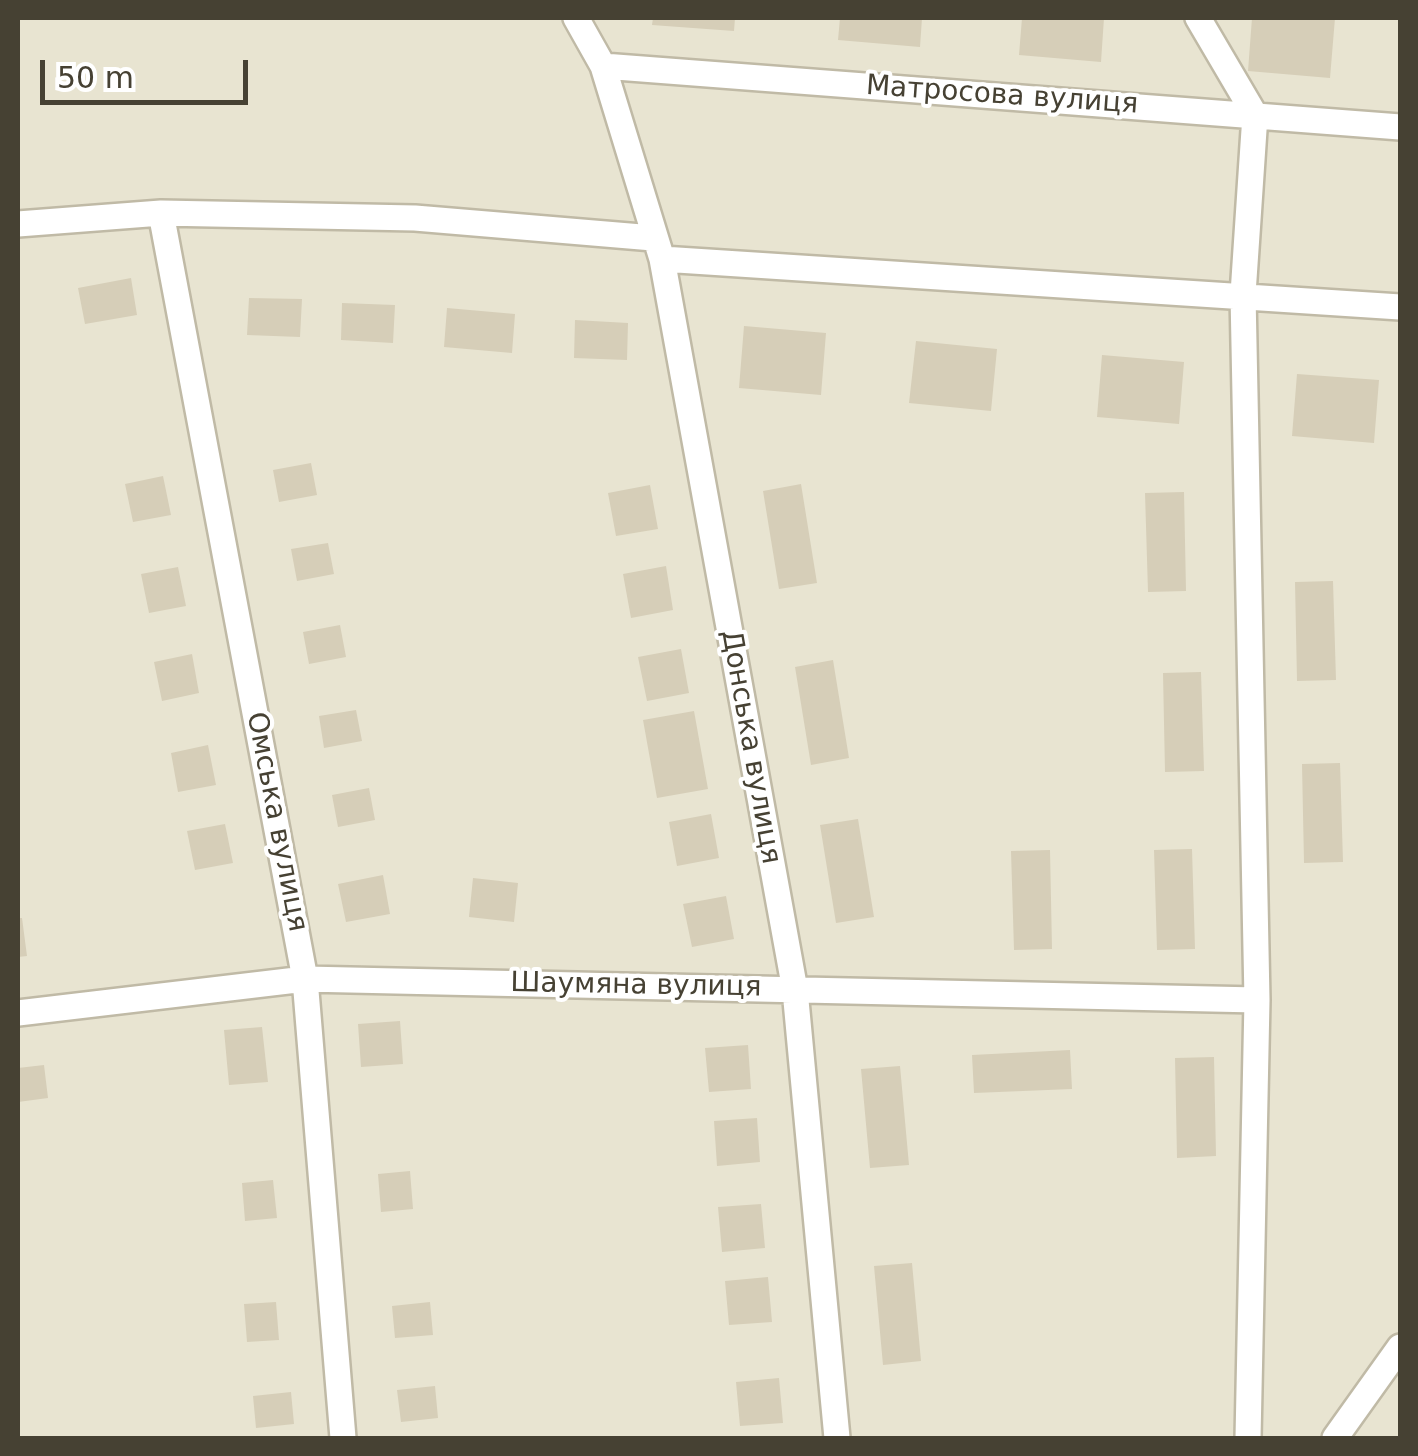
<!DOCTYPE html>
<html>
<head>
<meta charset="utf-8">
<style>
	body { margin:0 }
	#map { position:relative; width:1418px; height:1456px; overflow:hidden; background:#f4f1e4; font-family:"DejaVu Sans",sans-serif }
	canvas { display:block }
	.frame { position:absolute; inset:0; border:20px solid #464133; pointer-events:none }
	.scale { position:absolute; left:40px; top:60px; width:208px; height:45px; box-sizing:border-box; border:5px solid #464133; border-top:0; padding-left:12px; font-size:30px; line-height:35px; white-space:nowrap; color:#464133; -webkit-text-stroke:8px #fff; paint-order:stroke }
</style>
</head>
<body>
<div id="map">
<canvas width="1418" height="1456"></canvas>
<div class="frame"></div>
<div class="scale">50 m</div>
</div>
<script>
const ctx = document.querySelector('canvas').getContext('2d');
ctx.lineJoin = 'round';
function fillPath(path, color) { ctx.fillStyle = color; ctx.fill(path, 'evenodd'); }
const toPath = rows => new Path2D(rows.map(r => 'M' + r).join(''));
function strokePath(path, color, width, dash) { ctx.strokeStyle = color; ctx.lineWidth = width; ctx.lineCap = dash ? 'butt' : 'round'; ctx.setLineDash(dash || []); ctx.stroke(path); }
function label(font, color, halo, rows, align = 'center') {
  ctx.font = font + ' "DejaVu Sans",sans-serif'; ctx.lineWidth = 8; ctx.setLineDash([]); ctx.textBaseline = 'middle'; ctx.strokeStyle = halo; ctx.fillStyle = color; for (const [text, x, y, turn = 0] of rows) {
    ctx.save(); ctx.translate(x, y); ctx.rotate((+turn || 0) * Math.PI / 180); ctx.textAlign = isNaN(turn) ? turn : align; if (halo) ctx.strokeText(text, 0, 0); ctx.fillText(text, 0, 0); ctx.restore();
  }
}
fillPath(toPath([
	[18,18,1400,18,1400,1438,18,1438]
]), '#e8e4d1');
fillPath(toPath([
	[653,18,735,18,734,31,652,25],
	[840,18,922,18,920,47,838,40],
	[1022,18,1104,18,1101,62,1019,55],
	[1252,18,1335,18,1330,78,1248,71],
	[131,278,137,315,85,324,78,288],
	[249,298,302,299,300,337,247,335],
	[342,303,395,305,393,343,341,340],
	[447,308,515,314,512,353,444,347],
	[575,320,628,323,627,360,574,358],
	[744,326,826,333,821,395,739,388],
	[916,341,997,349,991,411,909,403],
	[1102,355,1184,362,1179,424,1097,417],
	[1297,374,1379,380,1374,443,1292,436],
	[311,463,317,495,279,502,273,470],
	[163,476,171,515,133,522,125,484],
	[801,484,817,583,779,589,763,491],
	[650,485,658,529,616,536,608,493],
	[1184,492,1186,591,1148,592,1145,493],
	[328,543,334,574,297,581,291,549],
	[666,566,673,610,631,618,623,574],
	[178,567,186,606,149,613,141,574],
	[1333,581,1336,680,1297,681,1295,582],
	[340,625,346,657,309,664,303,632],
	[681,649,689,693,647,701,638,657],
	[192,654,199,693,162,701,154,662],
	[833,660,849,758,811,765,795,667],
	[1201,672,1204,771,1165,772,1163,673],
	[356,710,362,741,324,748,319,716],
	[694,711,708,789,657,798,643,720],
	[208,745,216,785,178,792,171,753],
	[1340,763,1343,862,1304,863,1302,764],
	[369,788,375,820,338,827,332,795],
	[711,814,719,858,677,866,669,822],
	[858,819,874,917,836,923,820,825],
	[225,824,233,863,195,870,187,831],
	[1192,849,1195,949,1157,950,1154,850],
	[1050,850,1052,949,1014,950,1011,851],
	[383,875,390,914,346,922,338,884],
	[473,878,518,883,514,922,469,917],
	[726,896,734,939,692,947,683,904],
	[18,918,22,918,27,956,18,957],
	[400,1021,403,1064,361,1067,358,1024],
	[262,1027,268,1082,229,1085,224,1030],
	[748,1045,751,1089,709,1092,705,1048],
	[1070,1050,1072,1089,974,1093,972,1055],
	[1214,1057,1216,1156,1177,1158,1175,1058],
	[44,1065,48,1098,18,1102,18,1068],
	[900,1066,909,1165,870,1168,861,1069],
	[757,1118,760,1162,717,1166,714,1121],
	[410,1171,413,1209,381,1212,378,1174],
	[273,1180,277,1218,245,1221,242,1183],
	[761,1204,765,1248,722,1252,718,1207],
	[912,1263,921,1361,883,1365,874,1266],
	[768,1277,772,1322,729,1325,725,1281],
	[276,1302,279,1340,247,1342,244,1304],
	[430,1302,433,1335,395,1338,392,1306],
	[779,1378,783,1423,740,1426,736,1382],
	[435,1386,438,1418,401,1422,397,1390],
	[291,1392,294,1424,256,1428,253,1396]
]), '#d6ceb8');
const street = toPath([
	[576,18,603,66,662,259,795,990,837,1438],
	[1198,18,1255,115,1243,294,1257,1000,1248,1438],
	[603,66,1400,127],
	[161,213,305,979,343,1438],
	[18,224,161,213,415,218,653,238],
	[662,259,1400,307],
	[18,1013,305,979,1257,1000],
	[1335,1438,1400,1347]
]);
strokePath(street, '#c0baa6', 30);
strokePath(street, '#fff', 25);
label('28px', '#464133', '#fff', [
	["Матросова вулиця",1002,96,4],
	["Донська вулиця",750,747,80],
	["Омська вулиця",276,822,79],
	["Шаумяна вулиця",636,986,1]
]);
</script>
</body>
</html>
